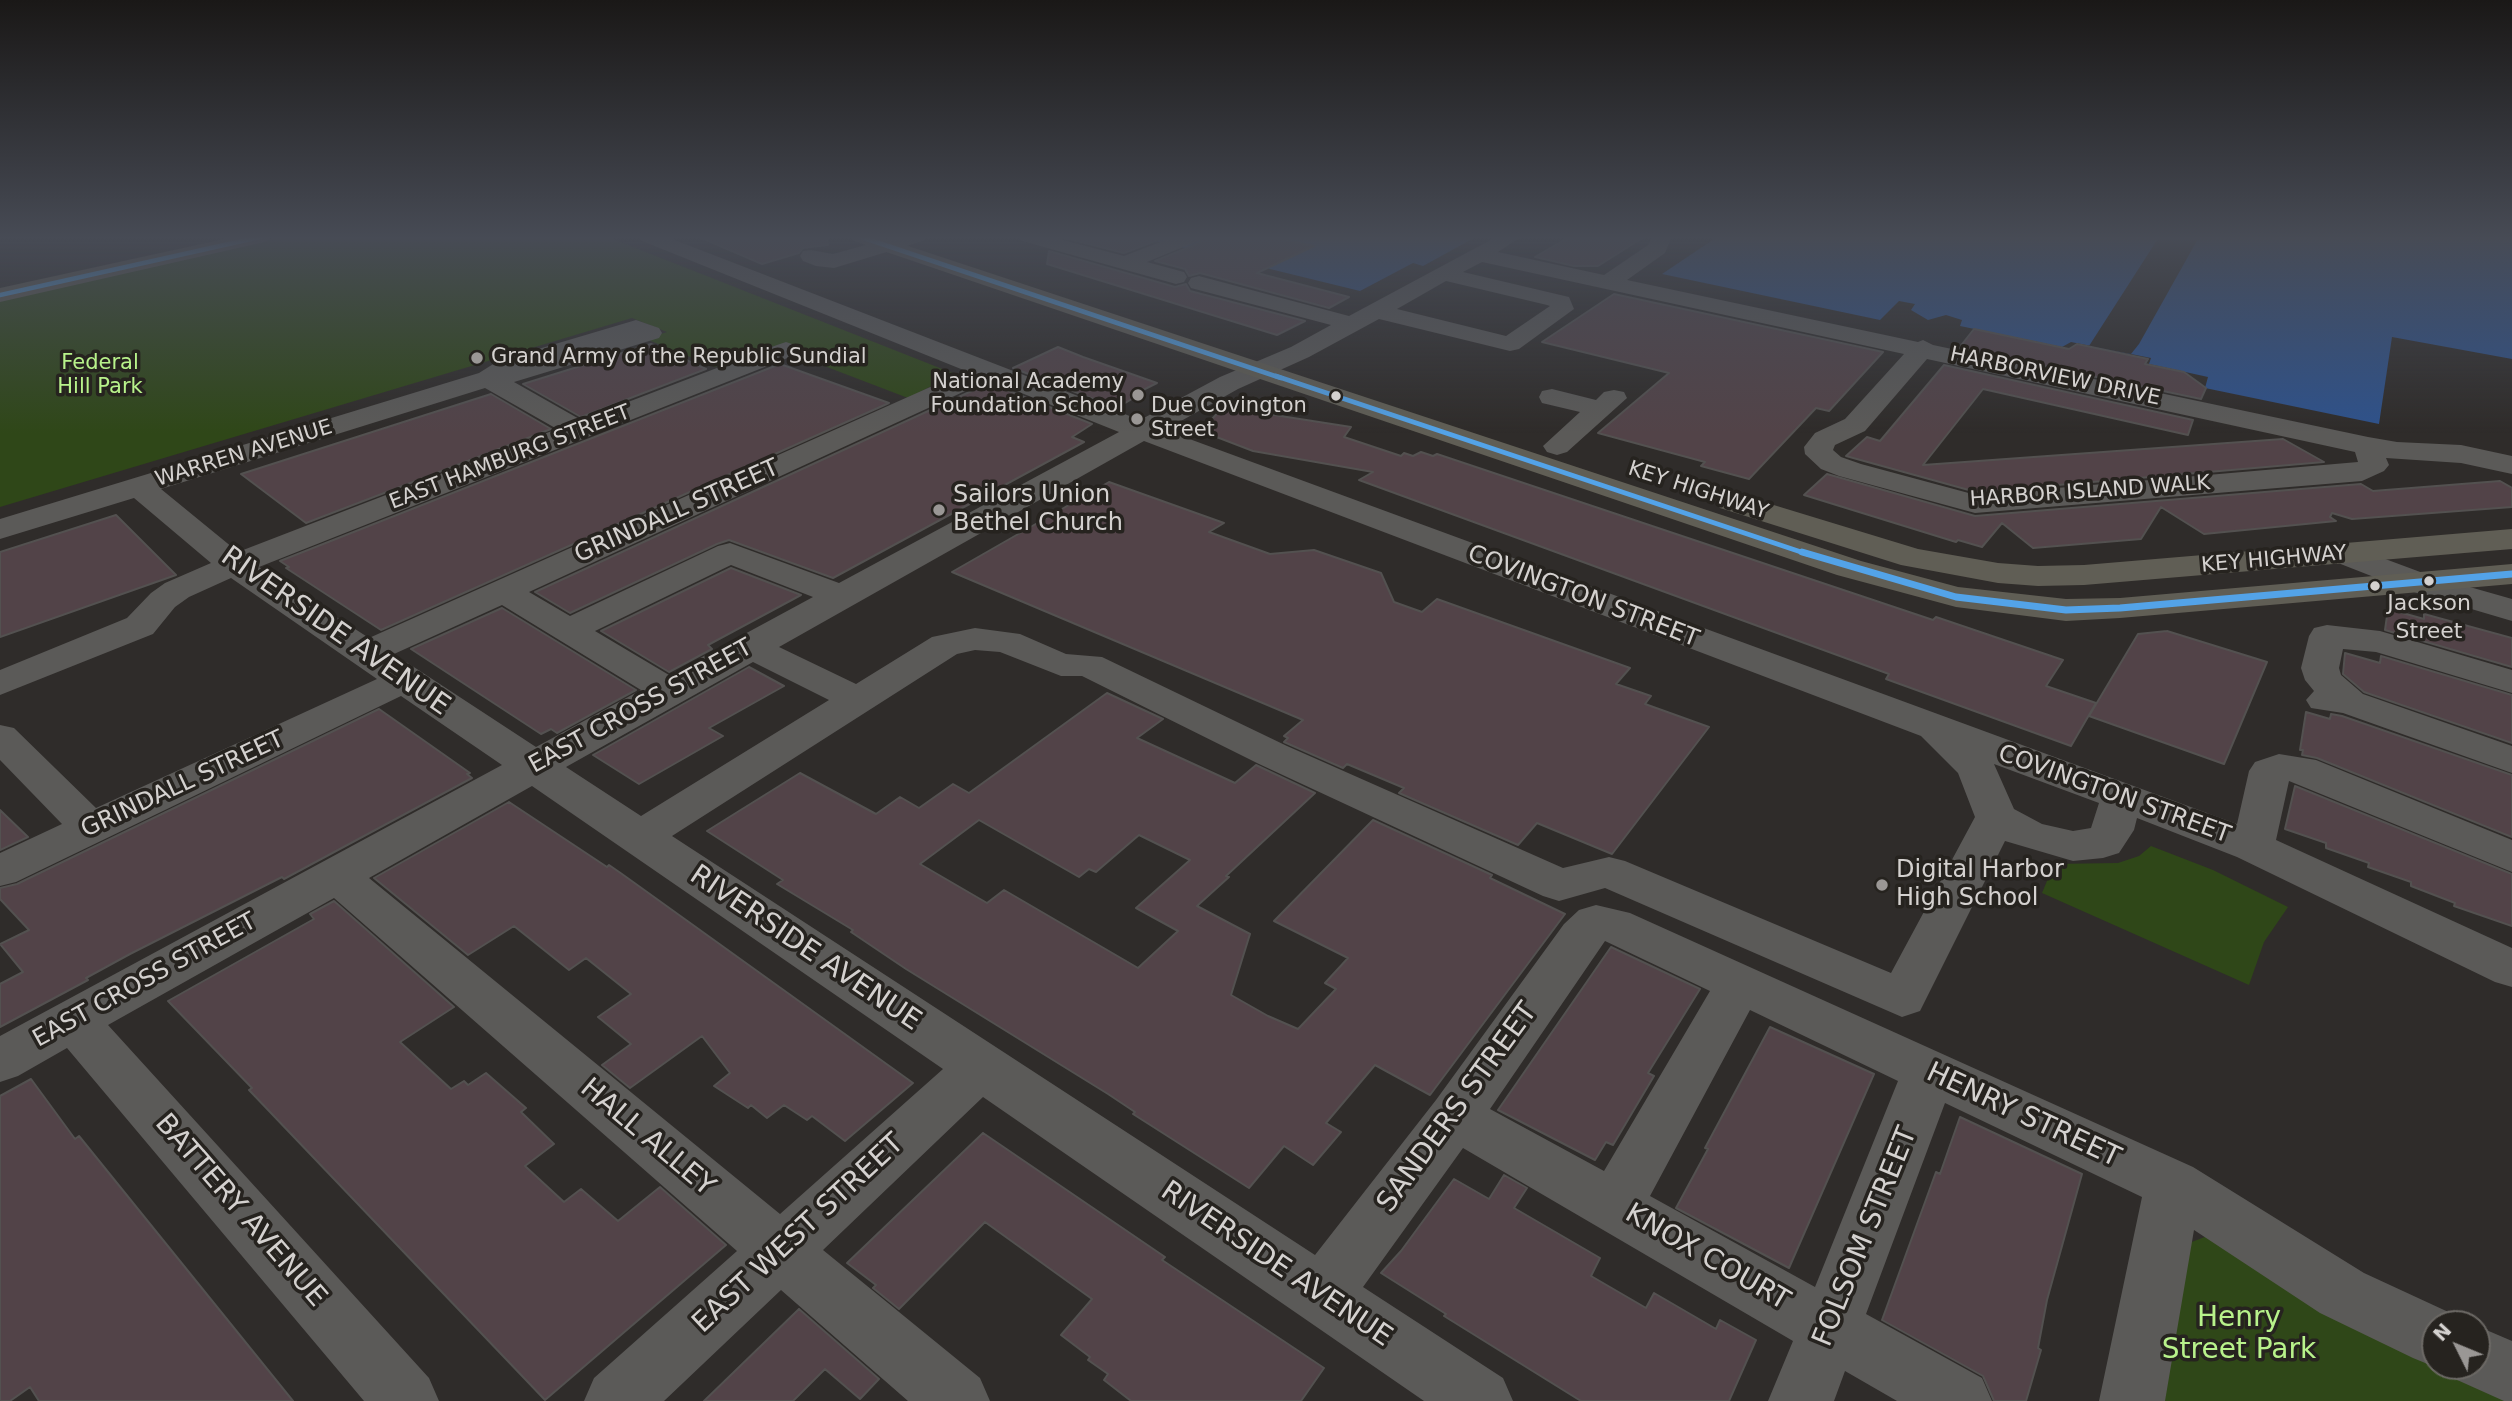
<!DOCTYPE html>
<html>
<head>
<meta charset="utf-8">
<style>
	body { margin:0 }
	#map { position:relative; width:2512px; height:1401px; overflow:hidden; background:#2f2c2a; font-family:"DejaVu Sans",sans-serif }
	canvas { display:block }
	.north { position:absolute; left:2421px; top:1310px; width:70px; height:70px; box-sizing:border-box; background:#26231f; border:2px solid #6c6965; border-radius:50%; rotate:313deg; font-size:19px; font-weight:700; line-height:28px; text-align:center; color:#d4d1cf }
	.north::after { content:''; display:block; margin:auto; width:24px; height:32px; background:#9a9795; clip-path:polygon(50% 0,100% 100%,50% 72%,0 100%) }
</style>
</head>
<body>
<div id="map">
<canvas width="2512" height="1401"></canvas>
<div class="north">N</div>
</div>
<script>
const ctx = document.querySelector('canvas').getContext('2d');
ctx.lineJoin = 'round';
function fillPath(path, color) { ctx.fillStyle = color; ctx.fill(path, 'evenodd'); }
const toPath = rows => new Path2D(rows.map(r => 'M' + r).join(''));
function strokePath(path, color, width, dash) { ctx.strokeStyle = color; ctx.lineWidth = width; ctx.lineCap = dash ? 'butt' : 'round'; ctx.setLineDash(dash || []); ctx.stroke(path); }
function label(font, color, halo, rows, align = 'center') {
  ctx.font = font + ' "DejaVu Sans",sans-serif'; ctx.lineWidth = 7; ctx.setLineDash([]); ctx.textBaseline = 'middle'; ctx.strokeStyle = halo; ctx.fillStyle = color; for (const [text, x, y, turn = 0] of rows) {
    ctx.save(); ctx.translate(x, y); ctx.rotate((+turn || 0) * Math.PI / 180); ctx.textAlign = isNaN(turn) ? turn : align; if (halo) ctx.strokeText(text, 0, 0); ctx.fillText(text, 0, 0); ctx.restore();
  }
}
fillPath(toPath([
	[279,237,608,237,955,374,908,398,772,346,715,367,646,339,667,332,632,318,0,507,0,300],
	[2151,846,2213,870,2288,907,2264,942,2249,985,2042,893,2054,864,2118,863,2139,856],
	[2210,1235,2435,1366,2510,1401,2159,1401,2189,1243]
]), '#2f4718');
fillPath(toPath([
	[1139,237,1476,237,1423,266,1413,263,1360,291],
	[1717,237,2512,237,2512,359,2392,337,2379,424,2205,388,2208,377,2149,364,2151,358,2071,342,2062,347,1960,326,1962,320,1946,315,1928,320,1911,310,1915,304,1899,301,1880,320,1662,274]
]), '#2e528c');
fillPath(toPath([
	[2159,237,2199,237,2139,344,2131,354,2089,346]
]), '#2f2c2a');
const building = toPath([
	[699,237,827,237,828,245,803,248,799,253,762,264,699,237],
	[1061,237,1166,237,1124,253,1061,237],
	[1204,237,1271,237,1314,246,1257,273,1349,297,1329,308,1200,273,1189,276,1185,269,1155,261,1199,243,1204,237],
	[1569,237,1644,237,1598,266,1574,266,1535,257,1569,237],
	[1049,251,1175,287,1186,284,1190,291,1305,321,1277,335,1047,264,1049,251],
	[1614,294,1883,352,1829,411,1816,408,1749,479,1701,466,1705,462,1598,433,1669,373,1542,342,1614,294],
	[1974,329,2069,349,2077,344,2148,359,2145,364,2184,372,2206,388,2201,399,1959,348,1974,329],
	[651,344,706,369,581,417,523,384,651,344],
	[1058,347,1083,357,1157,383,1137,393,1140,394,1117,408,1013,368,1058,347],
	[780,364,889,403,381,630,286,568,289,567,280,561,780,364],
	[1944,365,2193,420,2188,435,1983,389,1923,465,2283,439,2324,462,1976,492,1846,456,1867,437,1880,441,1944,365],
	[989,383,1092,424,1072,437,1084,442,833,578,729,540,717,544,570,613,535,592,989,383],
	[491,394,551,429,306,523,241,474,491,394],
	[1223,407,1351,427,1344,437,1401,456,1404,453,1413,456,1421,452,1433,456,1437,454,1933,620,1936,617,2063,660,2046,686,2096,703,2071,746,1886,679,1889,674,1359,480,1373,472,1253,451,1201,431,1223,407],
	[1827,474,1975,516,2361,484,2373,491,2500,481,2512,488,2512,507,2352,519,2332,513,2330,517,2336,521,2204,534,2161,507,2141,539,2033,548,2002,523,1982,547,1958,540,1956,542,1804,495,1827,474],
	[1109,482,1224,523,1209,532,1270,554,1314,550,1381,573,1394,602,1422,612,1437,599,1630,668,1616,684,1651,696,1645,704,1709,727,1612,854,1537,823,1518,845,1399,793,1404,788,1347,764,1343,768,1284,742,1288,738,1284,736,1303,720,952,572,1109,482],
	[116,515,176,575,0,637,0,552,116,515],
	[731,568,801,595,708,645,712,649,669,672,601,631,731,568],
	[502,608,636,690,557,733,551,729,541,734,411,649,502,608],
	[2388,609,2424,619,2424,614,2512,638,2512,667,2385,630,2388,609],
	[2167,631,2267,662,2224,764,2089,716,2138,634,2167,631],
	[2345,653,2380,663,2381,656,2512,695,2512,743,2364,692,2343,674,2345,653],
	[749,667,784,686,709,728,723,736,639,784,593,755,749,667],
	[1107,693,1163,719,1137,738,1235,783,1256,765,1315,793,1226,876,1229,877,1197,906,1250,934,1231,995,1268,1016,1298,1029,1336,989,1325,983,1348,958,1274,921,1373,820,1492,875,1490,878,1565,914,1430,1095,1375,1065,1326,1123,1341,1132,1313,1165,1284,1146,1249,1188,1133,1114,1135,1112,1108,1094,906,969,851,932,853,930,777,884,783,880,707,831,800,773,876,814,900,797,919,808,953,784,969,793,1107,693],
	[979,820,1079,877,1089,869,1096,872,1139,835,1190,860,1136,908,1178,931,1138,968,1004,890,987,903,920,864,979,820],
	[379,709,470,773,467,774,472,778,284,879,282,877,130,954,86,978,88,980,0,1027,0,984,23,972,0,944,29,930,0,899,0,888,17,884,379,709],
	[2306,712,2330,719,2331,714,2342,716,2512,775,2512,837,2317,758,2302,755,2303,750,2300,750,2306,712],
	[2295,786,2512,874,2512,926,2454,906,2455,903,2411,886,2411,882,2368,867,2369,863,2326,848,2326,843,2285,829,2295,786],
	[509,802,607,867,609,865,622,874,913,1083,845,1141,812,1116,807,1120,784,1105,767,1118,751,1105,748,1108,714,1086,730,1073,702,1036,630,1088,602,1065,631,1044,598,1017,631,994,586,958,569,970,514,926,468,955,374,878,509,802],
	[0,810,28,837,0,850,0,810],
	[334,901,454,1007,400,1042,451,1089,464,1081,468,1085,486,1073,526,1108,521,1112,554,1144,525,1166,564,1202,581,1189,618,1221,660,1187,726,1245,545,1400,249,1090,252,1088,168,1001,314,919,310,914,334,901],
	[1611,947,1700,989,1648,1073,1654,1076,1613,1145,1606,1142,1595,1160,1498,1110,1611,947],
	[1770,1027,1874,1074,1789,1268,1676,1208,1708,1149,1705,1148,1770,1027],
	[31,1079,75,1139,79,1136,293,1401,39,1401,30,1387,10,1401,0,1401,0,1096,31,1079],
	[1960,1117,2082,1174,2047,1300,2038,1348,2041,1350,2026,1401,1994,1401,1983,1376,1882,1320,1936,1172,1940,1174,1960,1117],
	[983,1133,1165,1257,1162,1260,1324,1368,1301,1401,1131,1401,1104,1380,1108,1374,1088,1360,1090,1357,1061,1335,1092,1299,985,1222,899,1309,873,1288,876,1285,847,1263,983,1133],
	[1504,1175,1527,1188,1514,1208,1600,1258,1591,1276,1646,1308,1654,1293,1716,1329,1720,1320,1756,1340,1729,1401,1581,1401,1444,1316,1446,1314,1381,1273,1401,1251,1454,1179,1489,1199,1504,1175],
	[799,1309,879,1379,860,1399,825,1369,793,1401,704,1401,799,1309]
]);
fillPath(building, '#524348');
strokePath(building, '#535150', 2);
fillPath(toPath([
	[639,237,667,237,1140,420,1220,377,1291,347,1331,325,1191,288,1188,283,1191,278,1199,276,1349,316,1496,237,1521,237,1498,252,1604,275,1648,245,1652,237,1670,237,1671,239,1665,253,1627,280,1918,342,1923,340,1933,345,2368,437,2397,442,2461,445,2512,456,2512,474,2461,463,2386,458,2389,465,2384,471,2362,481,1975,513,1839,476,1821,469,1805,454,1804,447,1815,433,1845,419,1904,354,1482,262,1463,272,1569,297,1574,309,1519,349,1510,351,1379,319,1309,357,1238,389,1165,430,2237,824,2249,771,2255,762,2279,754,2316,760,2512,840,2512,872,2289,781,2276,840,2512,948,2512,987,2495,982,2237,857,2137,818,2134,830,2119,853,2103,858,2073,861,2005,841,1920,1011,1902,1017,1605,888,1559,901,1543,896,1259,764,1082,676,1061,676,1000,652,975,650,957,654,672,836,1315,1255,1436,1100,1564,924,1579,910,1596,905,1630,913,2193,1167,2364,1273,2457,1316,2461,1324,2435,1324,2435,1366,2438,1366,2435,1367,2413,1358,2320,1313,2194,1230,2165,1401,2099,1401,2142,1197,1945,1103,1866,1314,1982,1378,1992,1401,1897,1401,1845,1371,1834,1401,1768,1401,1793,1341,1463,1148,1363,1287,1503,1378,1513,1401,1424,1401,983,1097,823,1250,980,1378,990,1401,908,1401,781,1290,664,1401,584,1401,594,1378,737,1251,334,898,108,1025,429,1378,439,1401,364,1401,67,1048,18,1076,0,1082,0,1036,502,765,401,696,16,882,0,886,0,853,62,824,0,760,0,725,14,728,96,808,377,679,231,578,189,597,175,607,153,634,0,695,0,670,127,618,151,593,165,583,211,563,134,498,0,539,0,519,479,373,498,361,636,320,659,328,662,333,659,338,514,382,581,420,777,345,786,342,795,345,799,350,795,355,259,567,369,638,966,371,642,241,639,237],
	[1446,281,1547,305,1550,306,1506,336,1397,309,1446,281],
	[1927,359,2355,452,2358,462,1976,495,1861,464,1841,457,1833,450,1835,445,1865,431,1927,359],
	[989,380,1119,432,839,583,730,543,718,546,570,616,529,592,989,380],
	[485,388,557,429,238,552,161,489,485,388],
	[1144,441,1921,736,1958,773,1975,817,1891,973,1625,861,1609,857,1563,868,1287,746,1102,657,1066,654,1020,634,975,628,932,637,856,684,779,647,1144,441],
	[731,565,813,597,669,675,595,631,731,565],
	[502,605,641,690,536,747,394,654,502,605],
	[753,662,829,700,641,816,566,767,753,662],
	[1994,764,2099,803,2091,828,2073,831,2042,824,2014,809,1994,764],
	[532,786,943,1069,780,1214,369,878,532,786],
	[1605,941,1710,991,1604,1171,1490,1109,1605,941],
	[1750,1010,1898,1081,1815,1287,1650,1196,1750,1010],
	[894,237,926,237,923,241,834,268,816,266,803,261,800,256,803,251,811,250,833,254,894,237],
	[1019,237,1052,237,1124,256,1173,237,1201,237,1198,241,1147,262,1184,272,1187,277,1184,282,1176,284,1022,241,1019,237],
	[1552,389,1596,400,1604,392,1614,390,1624,392,1627,398,1567,452,1557,455,1547,452,1543,446,1580,412,1542,403,1539,397,1542,391,1552,389],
	[2345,544,2431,576,2512,599,2512,621,2407,590,2333,561,2329,554,2333,547,2345,544],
	[2327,625,2380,631,2512,670,2512,693,2376,652,2343,649,2339,668,2341,675,2363,694,2512,746,2512,773,2343,713,2311,708,2306,700,2314,691,2305,680,2301,668,2309,636,2314,628,2327,625],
	[2477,1326,2512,1341,2512,1401,2504,1401,2455,1379,2449,1366,2477,1366,2477,1326]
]), '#5b5a58');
fillPath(toPath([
	[233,237,270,237,267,241,260,243,0,302,0,288,233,237],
	[851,237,881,237,1861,561,1958,587,2066,599,2120,598,2512,564,2512,584,2120,618,2066,621,1956,607,1837,575,854,241,851,237],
	[1731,492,1918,549,1998,563,2038,566,2084,565,2512,529,2512,549,2084,585,2038,586,1998,583,1901,565,1720,508,1716,501,1720,494,1731,492]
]), '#605e55');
strokePath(toPath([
	[861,237,1281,378],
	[0,295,260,237]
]), '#53a3e8', 4.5);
strokePath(toPath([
	[1276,376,1807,554]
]), '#53a3e8', 5);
strokePath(toPath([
	[1802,552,1956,597,2066,610,2120,608,2512,574]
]), '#53a3e8', 7);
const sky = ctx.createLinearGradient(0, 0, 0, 433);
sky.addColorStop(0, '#1a1817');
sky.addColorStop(0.55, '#474b55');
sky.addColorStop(1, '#474b5500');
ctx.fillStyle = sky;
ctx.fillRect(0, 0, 2512, 433);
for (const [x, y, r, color] of [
	[477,358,7,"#9a9795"],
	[1138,395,7,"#9a9795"],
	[1336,396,6,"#d4d1cf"],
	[1137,419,7,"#9a9795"],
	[939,510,7,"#9a9795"],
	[2429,581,6,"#d4d1cf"],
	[2375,586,6,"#d4d1cf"],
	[1882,885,7,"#9a9795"]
]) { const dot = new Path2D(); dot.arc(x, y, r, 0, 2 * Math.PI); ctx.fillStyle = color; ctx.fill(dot); strokePath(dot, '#26231f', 2.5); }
label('21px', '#d4d1cf', '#26231f', [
	["Grand Army of the Republic Sundial",491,358],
	["National Academy",1124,383,"right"],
	["Foundation School",1124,407,"right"],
	["Due Covington",1151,407],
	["Street",1151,431]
], 'left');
label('21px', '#b8f28b', '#26231f', [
	["Federal",100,364],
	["Hill Park",100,388]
]);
label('21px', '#d4d1cf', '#26231f', [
	["HARBORVIEW DRIVE",2055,377,12],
	["WARREN AVENUE",244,454,-17],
	["EAST HAMBURG STREET",510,458,-21],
	["KEY HIGHWAY",1698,491,18],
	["HARBOR ISLAND WALK",2090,492,-4],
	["KEY HIGHWAY",2274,560,-5]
]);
label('22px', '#d4d1cf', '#26231f', [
	["Jackson",2429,604],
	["Street",2429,632]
]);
label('24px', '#d4d1cf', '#26231f', [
	["Sailors Union",953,496],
	["Bethel Church",953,524],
	["Digital Harbor",1896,871],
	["High School",1896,899]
], 'left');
label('24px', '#d4d1cf', '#26231f', [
	["GRINDALL STREET",677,512,-24],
	["COVINGTON STREET",1583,597,21],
	["EAST CROSS STREET",641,707,-29],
	["GRINDALL STREET",183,785,-25],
	["COVINGTON STREET",2114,795,20],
	["EAST CROSS STREET",145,981,-29]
]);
label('28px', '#d4d1cf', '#26231f', [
	["RIVERSIDE AVENUE",335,632,35],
	["RIVERSIDE AVENUE",805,949,34],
	["SANDERS STREET",1458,1108,-54],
	["HENRY STREET",2023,1116,25],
	["HALL ALLEY",647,1138,40],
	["BATTERY AVENUE",240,1211,49],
	["EAST WEST STREET",799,1234,-43],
	["FOLSOM STREET",1866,1237,-68],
	["KNOX COURT",1707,1258,30],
	["RIVERSIDE AVENUE",1276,1265,34]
]);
label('28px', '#b8f28b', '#26231f', [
	["Henry",2239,1319],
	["Street Park",2239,1351]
]);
</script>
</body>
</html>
